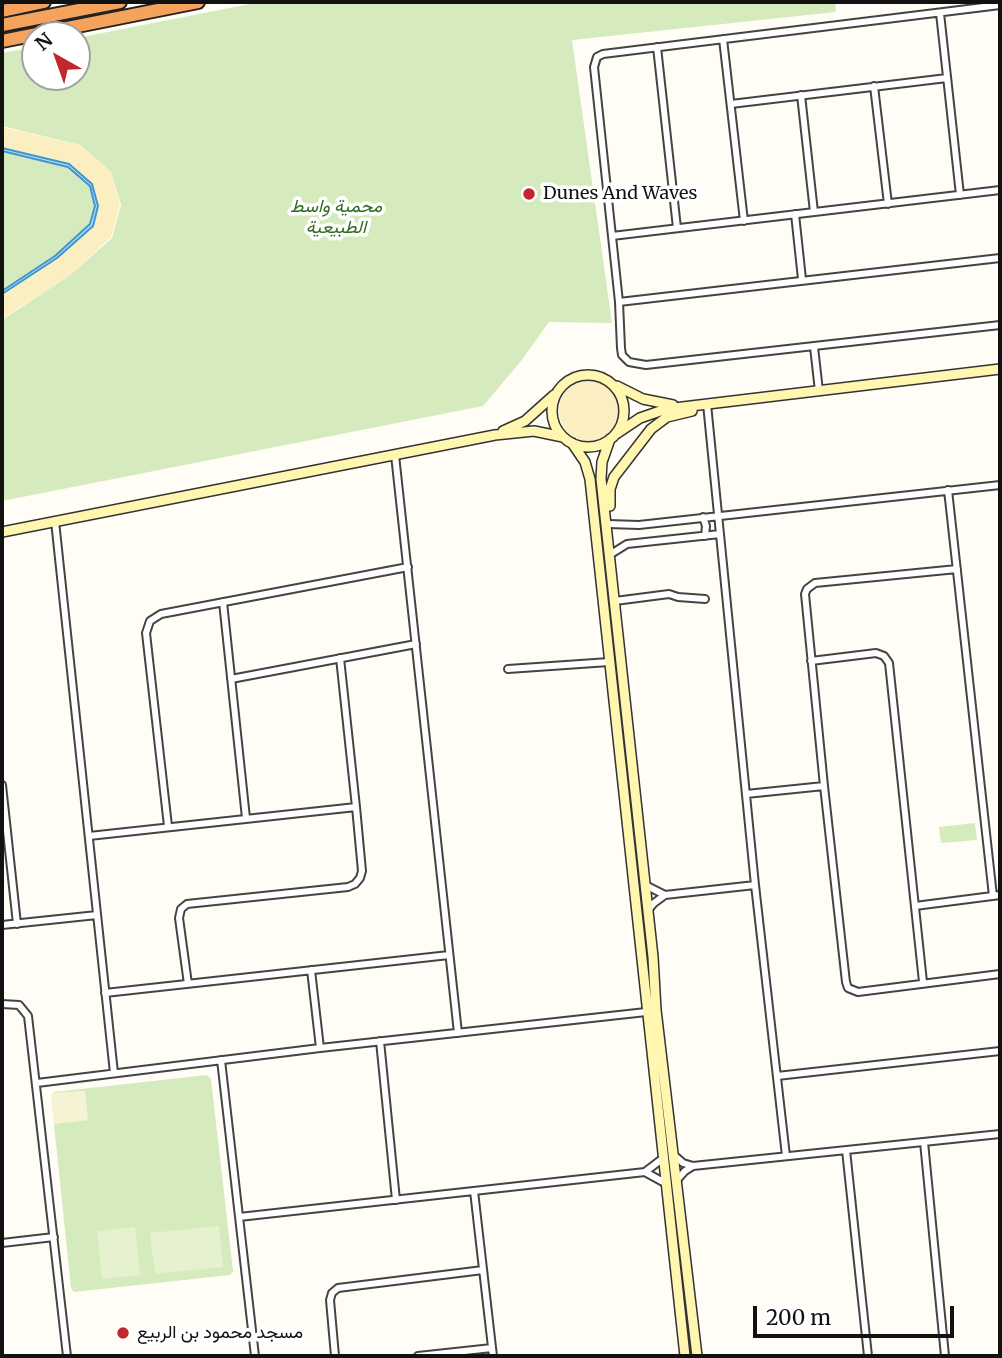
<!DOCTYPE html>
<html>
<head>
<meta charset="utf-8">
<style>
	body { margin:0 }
	#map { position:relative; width:1002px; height:1358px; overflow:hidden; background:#fffdf5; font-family:Merriweather,serif }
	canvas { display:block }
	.frame { position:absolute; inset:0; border:4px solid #111; pointer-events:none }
	.north { position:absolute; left:21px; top:21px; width:70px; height:70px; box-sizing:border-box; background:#fff; border:2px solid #a0a0a0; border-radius:50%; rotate:320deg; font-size:19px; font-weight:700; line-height:28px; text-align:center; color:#111 }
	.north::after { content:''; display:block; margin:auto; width:24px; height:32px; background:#c4262e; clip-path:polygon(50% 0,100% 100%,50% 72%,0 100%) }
	.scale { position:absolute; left:753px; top:1306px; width:201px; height:32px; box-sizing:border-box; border:4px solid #111; border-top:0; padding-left:9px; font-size:21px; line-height:24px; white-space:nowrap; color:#111; -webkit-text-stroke:5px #fff; paint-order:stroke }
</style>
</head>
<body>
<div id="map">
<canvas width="1002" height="1358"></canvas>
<div class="frame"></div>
<div class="north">N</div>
<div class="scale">200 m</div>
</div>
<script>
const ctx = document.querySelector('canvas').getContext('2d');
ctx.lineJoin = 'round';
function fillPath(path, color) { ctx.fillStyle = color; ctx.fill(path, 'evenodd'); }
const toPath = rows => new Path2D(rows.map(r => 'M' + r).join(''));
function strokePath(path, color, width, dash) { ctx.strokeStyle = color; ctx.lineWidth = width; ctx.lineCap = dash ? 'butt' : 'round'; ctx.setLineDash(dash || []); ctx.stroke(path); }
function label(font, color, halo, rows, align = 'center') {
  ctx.font = font + ' Merriweather,Vazirmatn,serif'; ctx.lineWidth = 7; ctx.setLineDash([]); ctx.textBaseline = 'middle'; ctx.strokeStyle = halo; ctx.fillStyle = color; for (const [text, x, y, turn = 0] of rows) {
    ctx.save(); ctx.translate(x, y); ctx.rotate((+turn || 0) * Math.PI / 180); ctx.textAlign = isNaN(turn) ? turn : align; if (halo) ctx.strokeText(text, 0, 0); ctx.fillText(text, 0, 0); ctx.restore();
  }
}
fillPath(toPath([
	[85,1091,89,1120,54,1124,51,1097,54,1093]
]), '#f6f3d4');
fillPath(toPath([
	[260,2,835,2,836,12,572,40,612,323,549,322,521,361,483,406,2,501,2,320,70,275,112,238,121,205,111,172,80,145,2,126,2,53,35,47,35,77,77,77,77,38],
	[2,151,68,167,90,186,95,206,90,224,55,256,2,291],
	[975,823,977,840,941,843,939,827],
	[207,1075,211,1079,233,1271,230,1275,74,1292,71,1288,51,1096,54,1092],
	[85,1091,88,1120,54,1124,51,1097,54,1093]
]), '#d5ebbd');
fillPath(toPath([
	[2,127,79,145,111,172,120,205,111,237,70,275,2,319,2,294,57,258,92,226,98,206,92,184,69,164,2,148],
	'559 411a30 30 0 1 1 60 0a30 30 0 1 1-60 0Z'
]), '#fbeec1');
fillPath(toPath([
	[219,1226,223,1267,155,1274,150,1233],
	[135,1227,140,1275,102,1279,97,1231]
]), '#e6f2cf');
const water = toPath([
	[2,148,69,164,92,184,98,206,93,226,57,258,2,294,2,291,55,256,90,224,95,206,90,186,68,167,2,151,2,148]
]);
fillPath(water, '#b9e0f7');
strokePath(water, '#3f96cf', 2);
const minor = toPath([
	[1000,5,603,54,597,57,594,67,619,302,621,348,622,355,629,362,646,365,1000,325],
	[940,13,960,195],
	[723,39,744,221],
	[657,47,677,228],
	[874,86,888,204],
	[801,95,814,212],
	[731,104,947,78],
	[795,214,802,279],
	[612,236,1000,190],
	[619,302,1000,258],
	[814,347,819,391],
	[707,404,755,885,786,1156],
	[395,455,458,1033],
	[948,490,993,896],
	[703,517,706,526,705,536],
	[55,521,114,1073],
	[608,524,639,525,1000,485],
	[611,554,627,544,720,534],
	[957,569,815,583,807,589,805,594,824,786,846,982,848,988,858,992,1000,974],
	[615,601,669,594,678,597,705,599],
	[223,602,246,818],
	[811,661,876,653,884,656,889,663,923,982],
	[508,669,609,662],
	[231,679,416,644],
	[2,785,17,924],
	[746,794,824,786],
	[168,826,146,633,150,621,161,614,408,567],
	[89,836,356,807],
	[645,885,665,895],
	[915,906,1000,895],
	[648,910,654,903,665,895,755,885],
	[2,925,97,915],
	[311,970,320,1048],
	[188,984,179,918,181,909,187,904,348,887,355,884,360,878,362,871,356,807,340,658],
	[105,993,449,955],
	[2,1004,19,1005,28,1016,67,1356],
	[380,1041,396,1200],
	[221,1060,255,1356],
	[777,1076,1000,1051],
	[37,1083,320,1048,646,1012],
	[924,1142,945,1356],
	[846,1150,868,1356],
	[675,1156,683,1163,693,1166,1000,1134],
	[645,1172,665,1183],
	[676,1181,685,1171,693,1166],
	[474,1191,493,1356],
	[239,1217,645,1172,662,1159],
	[2,1243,54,1237],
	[335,1356,330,1300,332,1293,338,1288,483,1270],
	[418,1356,492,1348]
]);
const secondary = toPath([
	'552 411a36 36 0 1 1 72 0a36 36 0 1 1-72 0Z',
	[617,386,643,399,673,405],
	[503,431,525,421,554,395],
	[616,434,640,418,666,409,1000,369],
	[610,439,602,462,601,479,653,957,656,1010,697,1356],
	[572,443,585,462,590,479,685,1356],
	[610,506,610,489,614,477,651,429,667,417,692,411],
	[2,532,495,435,534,431,563,437]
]);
const motorway = toPath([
	[2,11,44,2],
	[2,25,120,2],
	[2,41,198,2]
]);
strokePath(minor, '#444', 10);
strokePath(secondary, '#333', 12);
strokePath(motorway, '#222', 16);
strokePath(minor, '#fff', 6);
strokePath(secondary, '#fff6b0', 9);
strokePath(motorway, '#f5a25d', 12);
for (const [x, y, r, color] of [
	[529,194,7,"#c4262e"],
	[123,1333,7,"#c4262e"]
]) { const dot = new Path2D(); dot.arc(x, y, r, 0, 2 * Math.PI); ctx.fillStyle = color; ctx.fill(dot); strokePath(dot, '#fff', 2.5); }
label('18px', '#111', '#fff', [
	["Dunes And Waves",543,194],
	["مسجد محمود بن الربيع",137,1333]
], 'left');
label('italic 18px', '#2f6b1f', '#fff', [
	["محمية واسط",336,207],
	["الطبيعية",336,228]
]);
</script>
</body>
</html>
